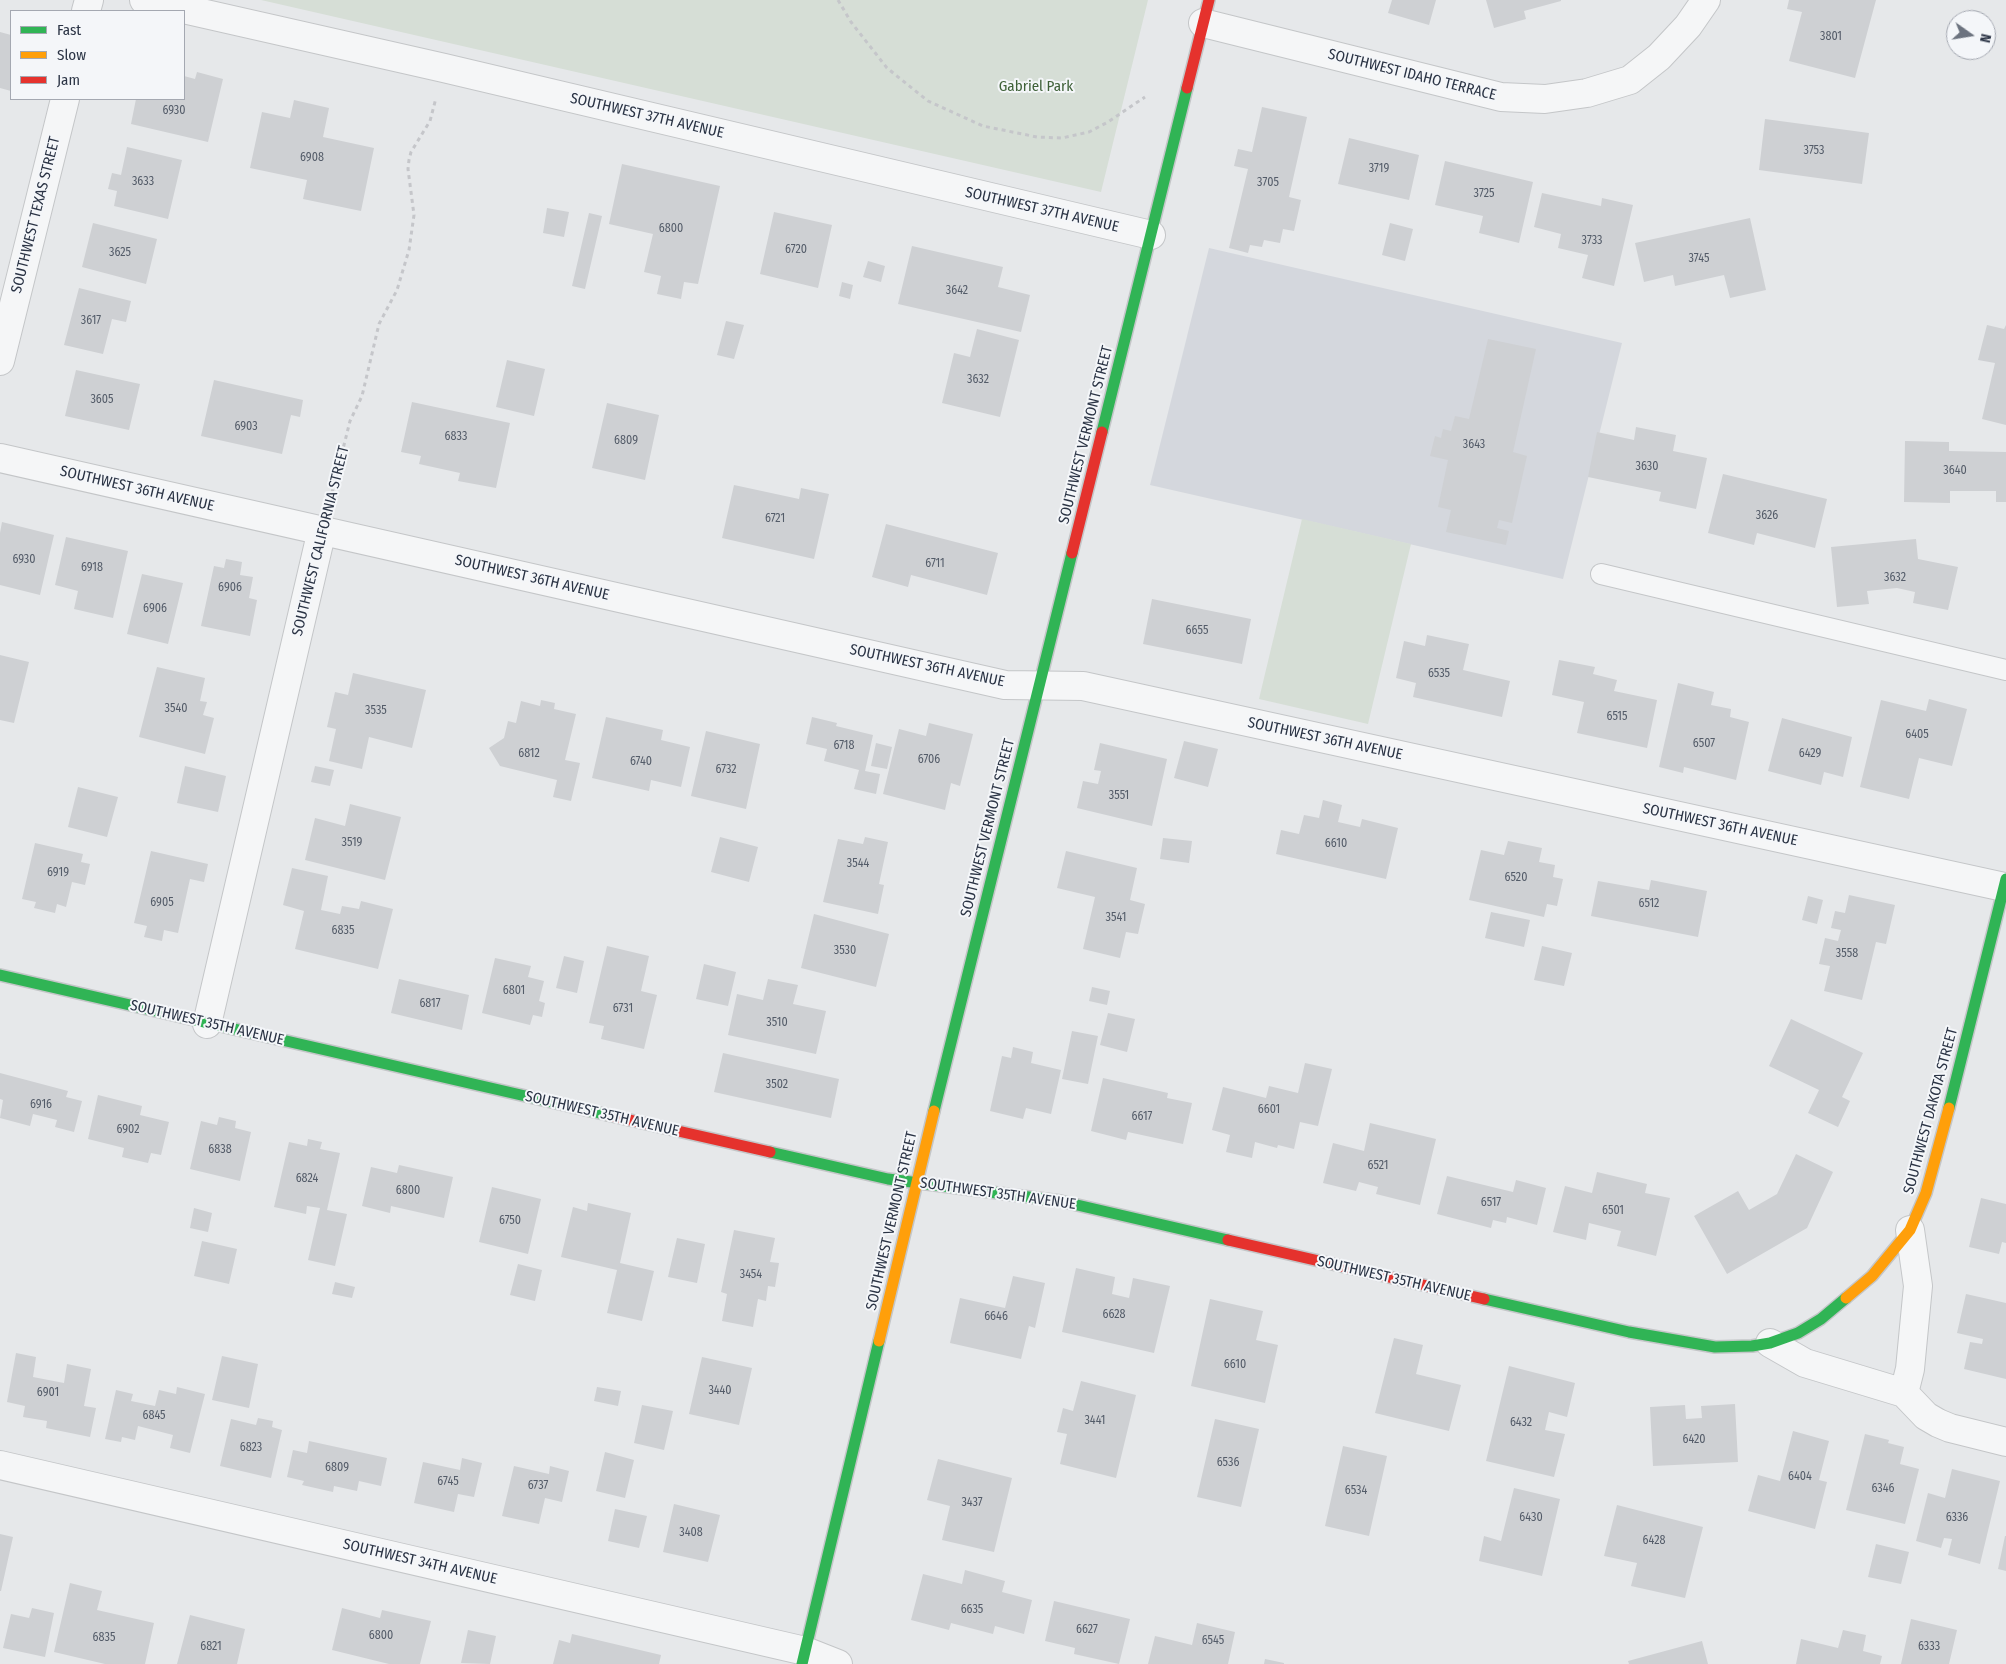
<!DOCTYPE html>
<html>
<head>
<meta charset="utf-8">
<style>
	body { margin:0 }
	#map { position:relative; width:2006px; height:1664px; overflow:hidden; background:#e6e8ea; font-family:"Fira Sans Condensed",sans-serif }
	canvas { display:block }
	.legend { position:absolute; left:10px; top:10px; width:175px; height:90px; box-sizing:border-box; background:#f4f6f9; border:1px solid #a4a8b1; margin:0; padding:6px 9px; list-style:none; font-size:15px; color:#2b3445 }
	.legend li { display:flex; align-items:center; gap:10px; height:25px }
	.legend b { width:25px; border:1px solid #a4a8b1 }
	.north { position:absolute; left:1946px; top:10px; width:50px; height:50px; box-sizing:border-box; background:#f4f6f9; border:1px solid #a4a8b1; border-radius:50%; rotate:103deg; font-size:14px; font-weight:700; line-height:20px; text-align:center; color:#2b3445 }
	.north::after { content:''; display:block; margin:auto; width:18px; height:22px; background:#6c737f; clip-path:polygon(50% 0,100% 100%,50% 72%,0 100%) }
</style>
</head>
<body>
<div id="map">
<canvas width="2006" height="1664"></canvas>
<ul class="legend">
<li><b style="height:6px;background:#30b455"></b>Fast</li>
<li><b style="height:6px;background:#ff9f0a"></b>Slow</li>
<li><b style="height:6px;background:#e5322d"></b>Jam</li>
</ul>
<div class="north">N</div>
</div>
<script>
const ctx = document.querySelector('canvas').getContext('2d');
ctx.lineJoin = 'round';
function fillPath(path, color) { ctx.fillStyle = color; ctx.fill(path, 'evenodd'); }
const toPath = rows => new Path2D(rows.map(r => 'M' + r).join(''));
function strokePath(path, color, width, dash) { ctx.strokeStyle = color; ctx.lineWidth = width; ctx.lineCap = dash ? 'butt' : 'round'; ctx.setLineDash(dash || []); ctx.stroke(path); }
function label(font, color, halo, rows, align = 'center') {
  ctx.font = font + ' "Fira Sans Condensed",sans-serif'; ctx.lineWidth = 4; ctx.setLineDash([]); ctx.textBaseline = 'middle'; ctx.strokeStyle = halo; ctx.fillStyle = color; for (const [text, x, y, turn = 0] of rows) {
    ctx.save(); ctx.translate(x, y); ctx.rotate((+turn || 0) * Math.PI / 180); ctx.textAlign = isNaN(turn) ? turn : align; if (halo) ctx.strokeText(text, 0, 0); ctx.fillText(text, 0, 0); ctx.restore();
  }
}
fillPath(toPath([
	[1209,248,1622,343,1563,579,1150,485]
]), '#d4d7dd');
fillPath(toPath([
	[261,0,1148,0,1101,192],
	[1302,519,1411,544,1368,724,1259,699]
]), '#d6ded6');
fillPath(toPath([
	[1392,0,1436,0,1429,25,1388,13],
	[1486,0,1561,0,1561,1,1524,11,1526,19,1494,28],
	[1789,0,1876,0,1855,78,1789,61,1802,12,1787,9],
	[0,32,11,35,11,91,0,88],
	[197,72,223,79,208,142,131,124,136,99,184,99,184,76,195,79],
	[294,100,329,108,323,137,374,148,361,211,303,199,307,180,250,168,262,112,290,118],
	[1262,107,1307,117,1289,197,1301,200,1294,231,1283,229,1280,243,1264,240,1262,247,1250,245,1248,253,1229,248,1248,169,1234,166,1238,149,1252,152],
	[1765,119,1869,133,1862,184,1759,170],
	[1349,138,1419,155,1409,200,1338,184],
	[127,147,182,160,168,219,114,206,117,191,108,189,112,173,121,175],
	[1445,161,1533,182,1519,243,1479,233,1483,216,1435,205],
	[622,164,720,186,698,284,684,282,681,299,657,294,661,276,644,272,653,234,609,224],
	[1542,193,1601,206,1602,198,1633,205,1614,286,1582,278,1588,255,1558,248,1561,234,1534,227],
	[547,208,569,212,564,237,543,233],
	[774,212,832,225,818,288,760,274],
	[589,213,602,216,585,289,572,286],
	[1750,218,1766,290,1730,298,1724,275,1675,286,1673,275,1644,282,1635,243],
	[93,223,157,239,146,284,82,267],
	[1390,223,1413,229,1405,261,1382,255],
	[912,246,1003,267,998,287,1030,295,1021,332,898,304],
	[868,261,885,266,881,282,863,277],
	[842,282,853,285,850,299,839,296],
	[79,288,131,301,126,322,112,319,103,354,64,345],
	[726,321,744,325,734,359,717,355],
	[1987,325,2004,329,2006,325,2006,425,1982,419,1995,363,1978,360],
	[977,329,1019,340,1000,417,942,403,954,353,970,357],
	[1488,339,1536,349,1513,452,1527,456,1512,523,1499,520,1497,528,1509,531,1506,545,1446,532,1451,510,1438,507,1448,460,1430,456,1435,436,1441,438,1443,429,1451,431,1455,416,1469,419],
	[507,360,545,369,534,416,496,407],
	[76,370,140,384,129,430,65,416],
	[214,380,303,400,300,417,291,415,282,454,201,436],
	[412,402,510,423,496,488,458,481,460,473,419,464,421,456,401,452],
	[607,403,659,415,645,480,592,468],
	[1636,427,1676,435,1673,451,1707,458,1696,509,1659,501,1661,492,1588,477,1597,432,1634,440],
	[1905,441,1949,442,1949,451,2006,452,2006,502,1996,502,1996,491,1950,491,1950,503,1904,502],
	[1723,474,1827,499,1815,548,1757,533,1754,545,1708,533],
	[734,485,799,499,801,488,829,494,814,559,722,538],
	[2,522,54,535,40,595,0,585,0,533],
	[886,524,998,553,987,595,911,575,908,587,872,577],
	[66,537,128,551,113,618,74,609,78,591,55,585],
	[1916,539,1918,559,1958,567,1948,610,1913,603,1915,592,1897,588,1867,591,1869,604,1837,607,1831,547],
	[226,559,242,562,240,575,253,577,249,598,257,600,250,636,201,626,214,566,224,568],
	[142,574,183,583,168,644,127,634],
	[1152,599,1251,619,1242,664,1143,644],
	[1427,635,1469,644,1463,670,1510,681,1502,717,1413,697,1416,683,1396,678,1404,641,1425,646],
	[0,655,29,662,14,723,0,720],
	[1559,660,1595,667,1593,674,1617,680,1614,691,1657,700,1647,748,1577,733,1584,702,1552,695],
	[157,667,205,678,200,701,207,702,203,715,214,718,205,754,139,737],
	[353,673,426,690,412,748,369,737,362,769,329,761,336,729,327,727,335,692,348,695],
	[1678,683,1714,692,1711,705,1731,709,1730,717,1749,722,1736,780,1684,767,1683,773,1659,767],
	[1929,699,1967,709,1952,766,1919,758,1909,799,1860,787,1881,700,1926,711],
	[541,700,555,703,554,709,576,714,565,760,580,763,571,801,553,797,557,780,500,766,489,748,504,738,508,721,516,723,521,701,540,706],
	[606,717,663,730,661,740,690,747,681,787,651,780,649,791,592,778],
	[812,717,837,723,836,726,873,735,865,771,880,774,876,794,854,789,859,770,824,761,827,749,806,744],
	[1782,718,1852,737,1843,777,1824,772,1821,785,1768,771],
	[929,723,973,734,960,786,951,783,945,810,883,794,899,729,926,736],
	[706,731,760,744,746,809,691,796],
	[1184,741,1218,749,1208,787,1174,778],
	[876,743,892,747,887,769,871,766],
	[1100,743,1167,759,1152,826,1077,808,1083,781,1098,784,1101,771,1094,770],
	[185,766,226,776,218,812,177,803],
	[315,766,334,770,330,786,311,782],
	[78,787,118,797,107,837,68,827],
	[1323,800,1342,805,1338,822,1360,827,1362,819,1398,828,1386,879,1276,854,1281,830,1299,834,1304,815,1319,818],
	[350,804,401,817,385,880,305,860,315,818,345,826],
	[720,837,758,847,749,882,711,872],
	[865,837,888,842,879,884,884,885,878,914,823,902,838,839,863,844],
	[1163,838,1192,841,1189,863,1160,859],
	[1508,841,1542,848,1539,862,1555,865,1553,877,1563,879,1557,906,1547,904,1544,917,1469,900,1481,850,1504,855],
	[35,843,83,854,81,862,90,864,85,885,72,882,66,907,57,904,55,913,34,908,36,902,22,899],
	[151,851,208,864,204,882,190,879,178,933,164,930,162,941,144,937,147,926,134,923],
	[1066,851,1137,868,1130,900,1145,904,1138,934,1126,932,1120,958,1083,949,1095,897,1057,888],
	[292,868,328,876,321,910,340,914,342,906,359,909,361,901,393,909,378,969,295,949,304,911,283,905],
	[1651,880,1707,891,1698,937,1591,916,1598,881,1649,890],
	[1849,895,1895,905,1886,944,1876,942,1862,1000,1824,991,1830,966,1819,964,1825,938,1838,941,1841,930,1831,928,1835,911,1845,913],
	[1808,896,1823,900,1817,924,1802,920],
	[1491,912,1530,920,1524,947,1485,938],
	[814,914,889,934,876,987,801,968],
	[607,946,649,956,641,991,657,995,644,1049,601,1039,604,1026,589,1023],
	[1542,946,1572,953,1564,986,1534,980],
	[564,956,584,961,577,993,556,988],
	[495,958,531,966,528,977,544,981,539,1001,545,1003,542,1017,533,1015,530,1025,482,1013],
	[704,964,736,972,728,1006,696,999],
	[399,979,469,995,462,1030,391,1013],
	[768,979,798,985,793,1004,826,1011,816,1054,728,1035,737,994,763,1000],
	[1092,987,1110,991,1107,1005,1089,1001],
	[1108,1013,1135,1019,1127,1052,1100,1045],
	[1791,1019,1863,1053,1842,1097,1850,1101,1838,1127,1808,1113,1819,1090,1769,1066],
	[1072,1031,1098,1036,1088,1084,1062,1079],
	[1013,1047,1033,1052,1031,1063,1061,1070,1051,1114,1026,1108,1023,1119,990,1111,1002,1056,1011,1058],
	[723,1053,839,1079,831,1118,714,1092],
	[1305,1063,1332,1069,1318,1126,1300,1122,1294,1149,1278,1145,1277,1148,1255,1142,1252,1158,1226,1152,1230,1135,1212,1130,1223,1087,1266,1098,1269,1086,1298,1093],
	[0,1073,68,1091,66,1097,82,1101,74,1132,55,1127,57,1120,33,1114,30,1126,0,1118,3,1100,0,1099],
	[1103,1078,1168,1093,1167,1098,1192,1103,1183,1144,1128,1132,1126,1140,1091,1131],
	[98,1095,142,1106,140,1115,169,1122,161,1155,151,1153,148,1163,122,1157,124,1148,88,1139],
	[219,1117,236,1121,235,1128,251,1132,240,1181,190,1169,201,1121,217,1125],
	[1370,1123,1436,1139,1420,1205,1376,1194,1378,1187,1359,1182,1356,1191,1323,1183,1333,1143,1364,1151],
	[308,1139,322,1142,320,1149,340,1153,327,1210,347,1214,335,1266,308,1260,320,1208,307,1206,306,1214,274,1207,289,1142,307,1146],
	[1796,1154,1833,1172,1807,1228,1727,1274,1694,1216,1738,1191,1749,1210,1777,1194],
	[399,1165,453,1177,444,1218,391,1206,390,1213,362,1206,371,1167,397,1173],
	[1597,1172,1647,1184,1645,1193,1670,1198,1656,1256,1617,1246,1621,1231,1589,1223,1586,1240,1553,1232,1565,1186,1592,1193],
	[1447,1176,1513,1192,1516,1180,1546,1188,1537,1225,1507,1217,1506,1223,1493,1220,1491,1228,1437,1214],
	[492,1187,541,1199,528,1254,479,1242],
	[1981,1198,2006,1204,2006,1243,2002,1242,1999,1254,1969,1247],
	[588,1203,631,1213,620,1263,654,1271,642,1321,607,1313,617,1270,561,1257,573,1207,587,1211],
	[194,1208,212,1213,208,1232,190,1228],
	[734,1230,775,1238,770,1262,779,1263,775,1287,768,1286,766,1301,758,1299,753,1327,722,1321,727,1294,721,1292],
	[677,1238,705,1244,697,1283,668,1277],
	[202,1241,237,1249,229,1284,194,1276],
	[518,1264,542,1270,535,1301,510,1295],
	[1076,1268,1115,1277,1112,1294,1129,1298,1133,1278,1170,1286,1154,1353,1062,1332],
	[1013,1276,1045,1283,1035,1328,1029,1326,1021,1359,950,1343,960,1298,1005,1308],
	[335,1282,355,1287,352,1298,332,1294],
	[1966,1294,2006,1303,2006,1379,1964,1369,1970,1342,1982,1344,1983,1339,1957,1333],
	[1210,1299,1263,1311,1256,1340,1278,1345,1265,1403,1191,1386],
	[1394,1338,1423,1345,1416,1374,1461,1385,1449,1431,1375,1413],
	[16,1353,36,1357,33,1377,64,1383,67,1364,91,1369,84,1406,96,1408,90,1437,46,1428,47,1421,23,1417,25,1406,7,1402],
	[222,1356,258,1364,249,1408,212,1400],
	[702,1357,752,1368,739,1425,689,1414],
	[1509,1366,1575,1383,1567,1417,1549,1412,1545,1430,1565,1434,1554,1477,1486,1461],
	[1081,1381,1136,1395,1116,1478,1060,1464,1067,1434,1057,1432,1063,1408,1073,1411],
	[177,1387,205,1394,190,1453,170,1448,173,1435,138,1426,135,1440,122,1437,121,1442,105,1439,116,1390,133,1394,131,1401,155,1406,159,1390,176,1394],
	[597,1387,621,1391,618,1406,594,1401],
	[1735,1404,1738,1462,1653,1466,1650,1407,1685,1405,1686,1419,1702,1418,1701,1406],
	[642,1405,673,1411,664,1450,634,1443],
	[258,1418,273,1421,272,1427,282,1430,271,1478,220,1466,231,1419,256,1425],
	[1215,1419,1259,1429,1241,1507,1197,1497],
	[1793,1431,1829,1441,1819,1480,1827,1482,1815,1529,1748,1511,1758,1475,1780,1481],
	[1865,1434,1889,1440,1888,1443,1904,1447,1900,1464,1919,1469,1905,1524,1846,1510],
	[309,1441,387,1458,381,1486,359,1481,357,1491,334,1486,333,1492,302,1485,304,1481,287,1477,293,1450,307,1453],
	[1343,1446,1387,1456,1369,1536,1325,1526],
	[605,1452,634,1460,625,1498,596,1491],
	[462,1458,482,1463,474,1497,458,1494,454,1512,414,1503,423,1462,460,1470],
	[938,1459,1012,1478,994,1552,942,1540,950,1506,927,1500],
	[514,1466,549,1474,550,1466,569,1471,562,1502,545,1498,539,1524,502,1516],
	[1952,1469,2000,1481,1980,1564,1948,1555,1952,1539,1944,1538,1941,1548,1916,1541,1928,1493,1945,1498],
	[1514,1488,1560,1499,1542,1576,1479,1561,1484,1536,1501,1541],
	[674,1504,720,1515,708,1562,663,1552],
	[1617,1505,1703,1527,1685,1598,1631,1586,1637,1563,1604,1556],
	[615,1509,647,1516,639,1548,608,1541],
	[0,1534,13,1537,1,1591,0,1591],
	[2005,1536,2006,1536,2006,1571,1998,1569],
	[1876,1544,1909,1552,1901,1584,1868,1577],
	[965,1570,1005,1581,1002,1592,1032,1600,1024,1634,995,1626,993,1634,951,1623,949,1630,911,1620,923,1574,962,1584],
	[70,1583,102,1591,97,1610,154,1623,145,1664,105,1664,54,1652],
	[1054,1601,1130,1619,1119,1664,1074,1654,1075,1648,1045,1641],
	[32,1608,54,1613,45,1657,3,1648,11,1614,29,1618],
	[342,1608,380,1618,382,1610,431,1621,420,1664,389,1664,332,1650],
	[190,1615,245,1629,237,1664,177,1664],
	[1911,1619,1957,1630,1949,1664,1901,1664],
	[1197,1623,1235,1632,1228,1664,1148,1664,1155,1636,1192,1645],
	[468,1630,496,1636,490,1664,461,1663],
	[1843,1630,1866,1635,1863,1651,1882,1656,1880,1664,1796,1664,1801,1639,1838,1648],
	[572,1634,661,1655,659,1664,553,1664,559,1640,570,1643],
	[1702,1641,1708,1664,1629,1664,1628,1661],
	[1265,1659,1284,1663,1284,1664,1264,1664]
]), '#ced0d3');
const lane = toPath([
	[1601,574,2006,670]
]);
const street = toPath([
	[144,0,444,68,1151,235],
	[86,11,89,0],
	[1203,23,1501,97,1545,99,1587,93,1630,80,1659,57,1688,26,1706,0],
	[0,361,65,99],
	[0,458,1005,685,1083,686,2004,887],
	[207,1024,322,530],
	[1910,1230,1918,1286,1910,1369,1904,1393,1926,1416,1938,1423,1950,1428,2006,1442],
	[1770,1343,1805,1363,1904,1393],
	[0,1465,805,1651,838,1664]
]);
const fast = toPath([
	[1102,432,1187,88],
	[0,975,608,1115],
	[1949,1108,2006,879],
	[934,1111,1072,553],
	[770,1152,888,1179,1060,1201,1228,1240],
	[1484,1299,1629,1332,1715,1347,1752,1346,1770,1343,1798,1333,1821,1319,1846,1298],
	[802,1664,879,1341]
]);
const slow = toPath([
	[1846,1298,1872,1276,1910,1230,1926,1193,1949,1108],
	[879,1341,934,1111]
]);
const jam = toPath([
	[1187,88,1209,0],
	[1072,553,1102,432],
	[608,1115,770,1152],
	[1228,1240,1484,1299]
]);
strokePath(lane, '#c4c6c8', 22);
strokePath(street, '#c4c6c8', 30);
strokePath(fast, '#c4c6c8', 14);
strokePath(slow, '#c4c6c8', 14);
strokePath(jam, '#c4c6c8', 14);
strokePath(toPath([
	[838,0,851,22,887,68,928,101,983,126,1037,137,1062,138,1089,132,1108,122,1145,97],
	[330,501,350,421,362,396,379,324,397,290,409,250,414,215,408,169,409,160,411,152,430,121,436,98]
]), '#c5c6ca', 3, [4, 4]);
strokePath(lane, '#f5f6f7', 20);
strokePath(street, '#f5f6f7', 28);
strokePath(fast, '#30b455', 11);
strokePath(slow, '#ff9f0a', 11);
strokePath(jam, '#e5322d', 11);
label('12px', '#545c69', null, [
	["3801",1831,37],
	["6930",174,111],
	["3753",1814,151],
	["6908",312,158],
	["3719",1379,169],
	["3633",143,182],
	["3705",1268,183],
	["3725",1484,194],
	["6800",671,229],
	["3733",1592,241],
	["6720",796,250],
	["3625",120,253],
	["3745",1699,259],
	["3642",957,291],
	["3617",91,321],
	["3632",978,380],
	["3605",102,400],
	["6903",246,427],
	["6833",456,437],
	["6809",626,441],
	["3643",1474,445],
	["3630",1647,467],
	["3640",1955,471],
	["3626",1767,516],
	["6721",775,519],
	["6930",24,560],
	["6711",935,564],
	["6918",92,568],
	["3632",1895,578],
	["6906",230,588],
	["6906",155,609],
	["6655",1197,631],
	["6535",1439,674],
	["3540",176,709],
	["3535",376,711],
	["6515",1617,717],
	["6405",1917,735],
	["6507",1704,744],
	["6718",844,746],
	["6812",529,754],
	["6429",1810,754],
	["6706",929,760],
	["6740",641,762],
	["6732",726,770],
	["3551",1119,796],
	["3519",352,843],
	["6610",1336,844],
	["3544",858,864],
	["6919",58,873],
	["6520",1516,878],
	["6905",162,903],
	["6512",1649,904],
	["3541",1116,918],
	["6835",343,931],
	["3530",845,951],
	["3558",1847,954],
	["6801",514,991],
	["6817",430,1004],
	["6731",623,1009],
	["3510",777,1023],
	["3502",777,1085],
	["6916",41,1105],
	["6601",1269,1110],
	["6617",1142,1117],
	["6902",128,1130],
	["6838",220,1150],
	["6521",1378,1166],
	["6824",307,1179],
	["6800",408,1191],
	["6517",1491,1203],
	["6501",1613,1211],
	["6750",510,1221],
	["3454",751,1275],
	["6628",1114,1315],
	["6646",996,1317],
	["6610",1235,1365],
	["3440",720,1391],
	["6901",48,1393],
	["6845",154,1416],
	["3441",1095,1421],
	["6432",1521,1423],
	["6420",1694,1440],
	["6823",251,1448],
	["6536",1228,1463],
	["6809",337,1468],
	["6404",1800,1477],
	["6745",448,1482],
	["6737",538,1486],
	["6346",1883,1489],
	["6534",1356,1491],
	["3437",972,1503],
	["6430",1531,1518],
	["6336",1957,1518],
	["3408",691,1533],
	["6428",1654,1541],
	["6635",972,1610],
	["6627",1087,1630],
	["6800",381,1636],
	["6835",104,1638],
	["6545",1213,1641],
	["6821",211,1647],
	["6333",1929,1647]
]);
label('15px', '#2b3445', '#f4f6f9', [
	["SOUTHWEST IDAHO TERRACE",1412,75,14],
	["SOUTHWEST 37TH AVENUE",647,116,13],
	["SOUTHWEST 37TH AVENUE",1042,210,13],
	["SOUTHWEST TEXAS STREET",36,215,-76],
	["SOUTHWEST VERMONT STREET",1086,435,-76],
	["SOUTHWEST 36TH AVENUE",137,489,13],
	["SOUTHWEST CALIFORNIA STREET",321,541,-76],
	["SOUTHWEST 36TH AVENUE",532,578,13],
	["SOUTHWEST 36TH AVENUE",927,666,12],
	["SOUTHWEST 36TH AVENUE",1325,739,12],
	["SOUTHWEST 36TH AVENUE",1720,825,12],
	["SOUTHWEST VERMONT STREET",988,828,-76],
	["SOUTHWEST 35TH AVENUE",207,1023,13],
	["SOUTHWEST DAKOTA STREET",1931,1111,-75],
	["SOUTHWEST 35TH AVENUE",602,1114,13],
	["SOUTHWEST 35TH AVENUE",998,1194,8],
	["SOUTHWEST VERMONT STREET",892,1221,-77],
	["SOUTHWEST 35TH AVENUE",1394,1279,13],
	["SOUTHWEST 34TH AVENUE",420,1562,13]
]);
label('15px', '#3f6138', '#f4f6f9', [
	["Gabriel Park",1036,87]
]);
</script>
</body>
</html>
